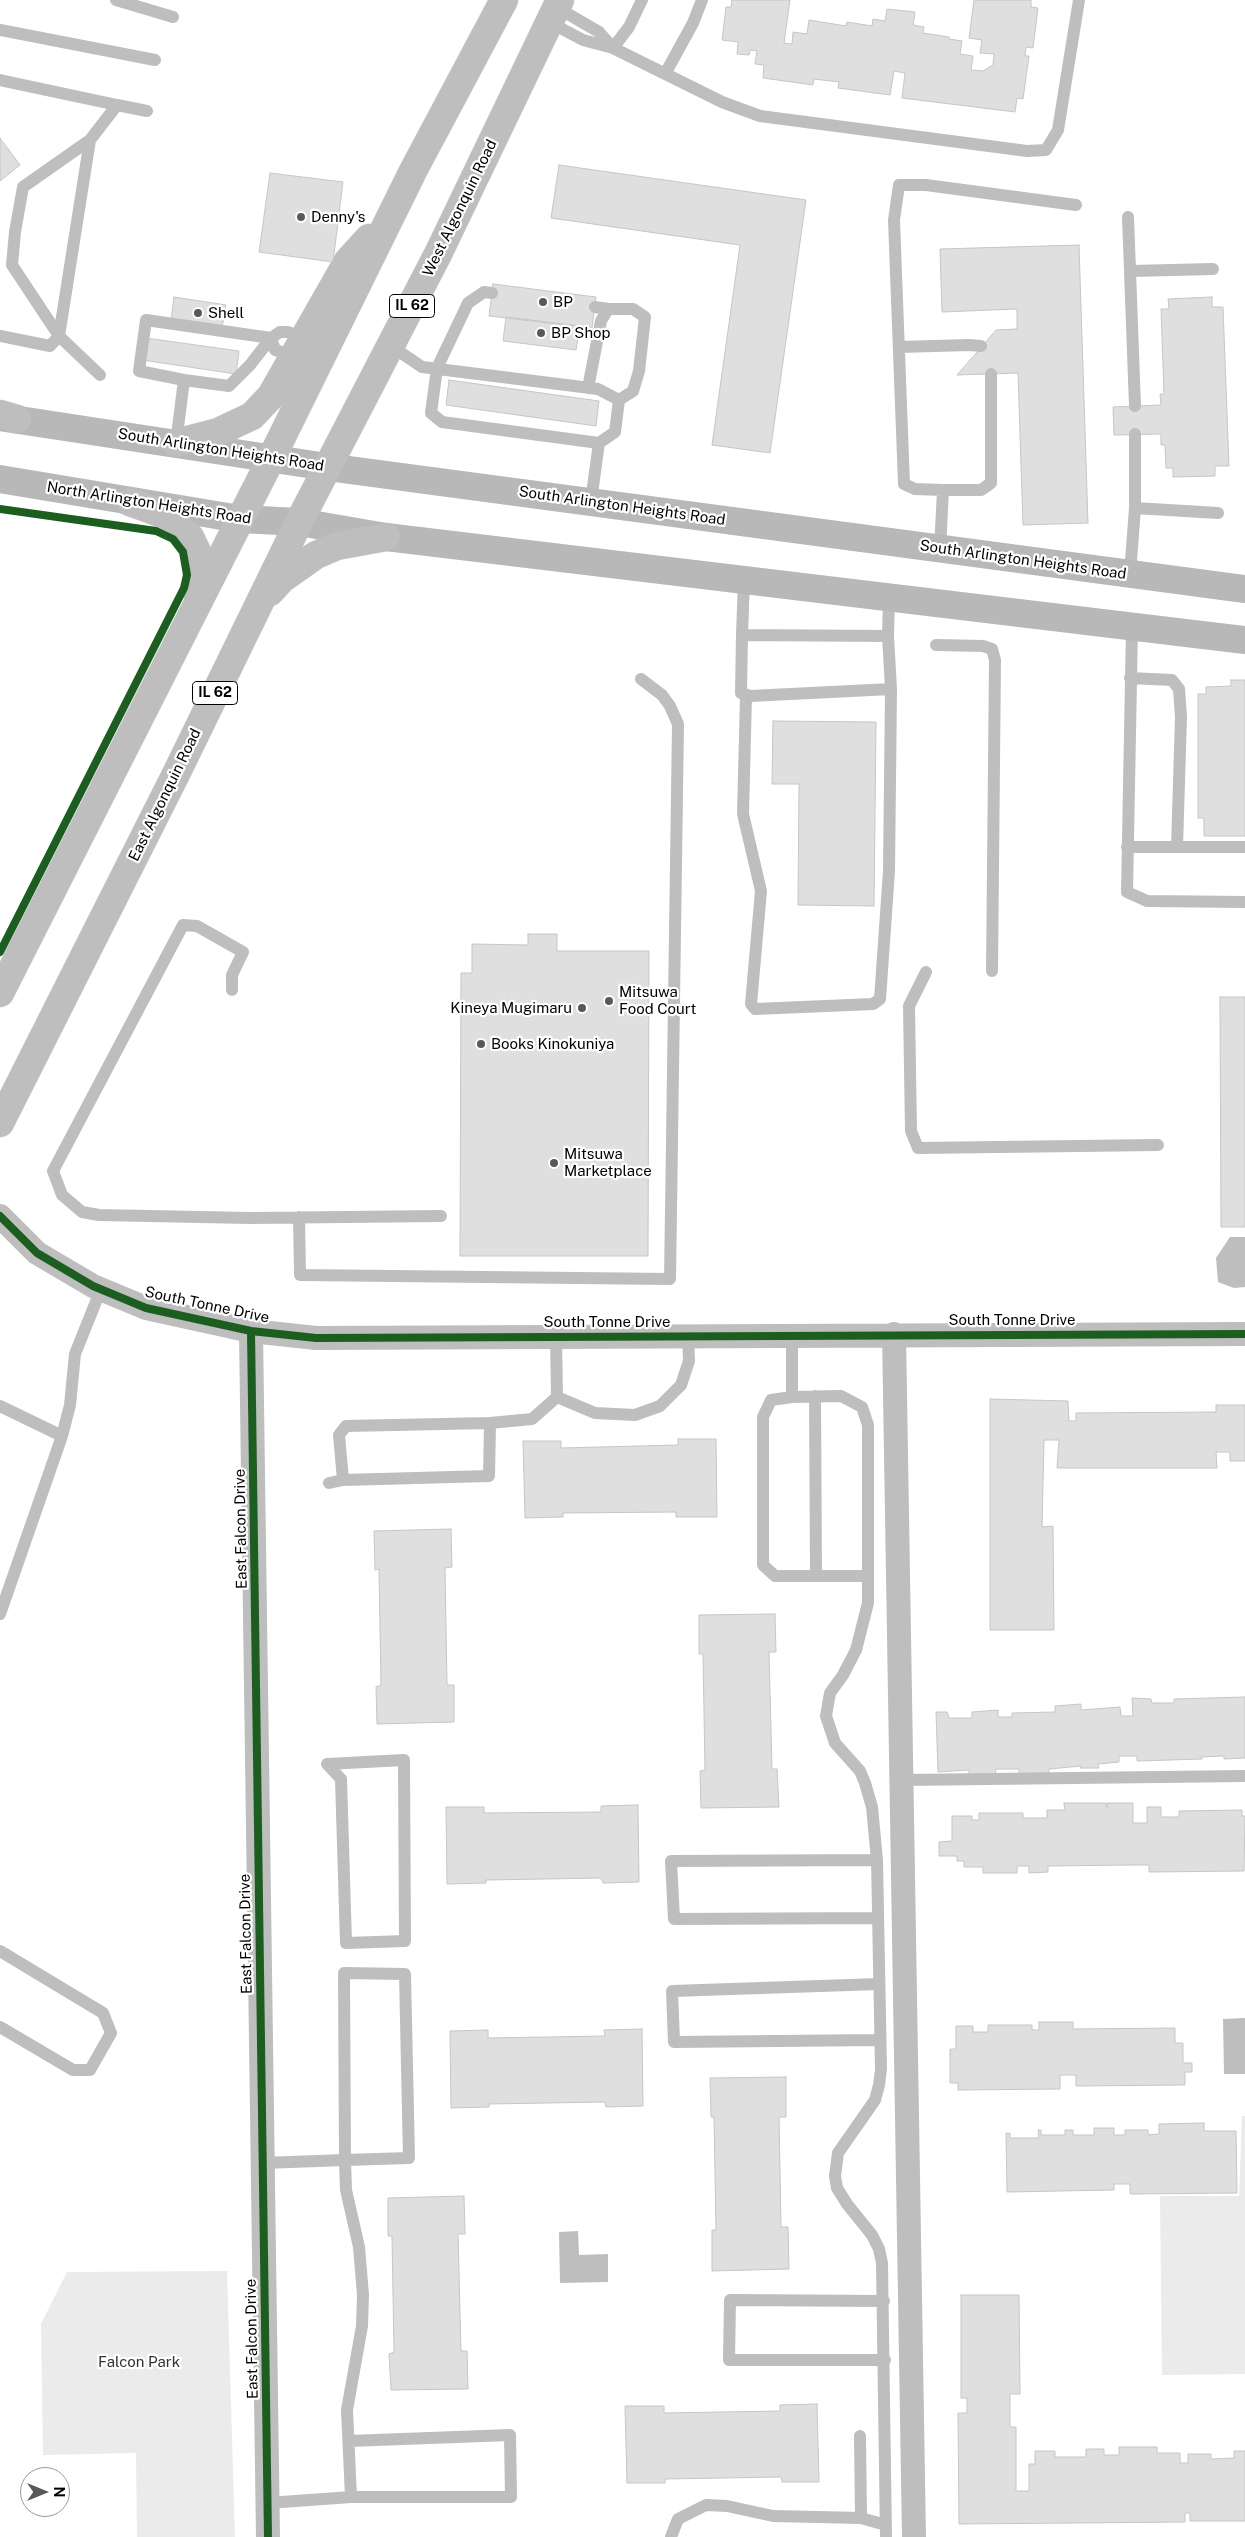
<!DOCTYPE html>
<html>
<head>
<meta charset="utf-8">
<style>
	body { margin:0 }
	#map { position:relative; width:1245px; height:2537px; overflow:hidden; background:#fff; font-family:"Public Sans",sans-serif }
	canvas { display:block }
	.north { position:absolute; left:20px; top:2467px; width:50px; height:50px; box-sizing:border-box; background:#fff; border:1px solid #999; border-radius:50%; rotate:90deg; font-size:14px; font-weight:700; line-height:20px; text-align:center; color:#000 }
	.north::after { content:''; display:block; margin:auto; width:18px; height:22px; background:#595959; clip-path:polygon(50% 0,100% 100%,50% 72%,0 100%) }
</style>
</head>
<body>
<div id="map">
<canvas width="1245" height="2537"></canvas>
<div class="north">N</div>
</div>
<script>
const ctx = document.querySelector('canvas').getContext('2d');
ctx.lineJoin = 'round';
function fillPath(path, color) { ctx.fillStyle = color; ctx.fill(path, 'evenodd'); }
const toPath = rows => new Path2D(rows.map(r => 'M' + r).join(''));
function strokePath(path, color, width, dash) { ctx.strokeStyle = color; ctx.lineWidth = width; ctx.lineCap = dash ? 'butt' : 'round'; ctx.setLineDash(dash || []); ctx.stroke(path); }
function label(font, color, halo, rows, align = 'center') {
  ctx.font = font + ' "Public Sans",sans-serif'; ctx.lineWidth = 4.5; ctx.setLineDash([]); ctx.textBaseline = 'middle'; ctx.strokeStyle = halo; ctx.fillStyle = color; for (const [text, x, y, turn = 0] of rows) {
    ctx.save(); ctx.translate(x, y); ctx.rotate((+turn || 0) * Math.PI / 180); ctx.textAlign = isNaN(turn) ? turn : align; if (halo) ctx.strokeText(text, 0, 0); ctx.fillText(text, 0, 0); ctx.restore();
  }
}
fillPath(toPath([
	[1242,2116,1245,2116,1245,2374,1162,2375,1160,2196,1239,2196],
	[227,2271,235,2537,137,2537,136,2453,43,2455,41,2324,67,2272]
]), '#ebebeb');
fillPath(toPath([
	[1230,1237,1245,1237,1245,1287,1234,1288,1218,1282,1216,1258],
	[1245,2018,1245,2074,1224,2074,1223,2019],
	[578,2231,579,2255,608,2254,608,2282,560,2283,559,2232]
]), '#bebebe');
const building = toPath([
	[732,0,790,0,784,43,792,44,793,32,807,34,809,20,846,26,847,22,872,26,873,19,885,21,887,9,915,12,913,25,924,27,923,33,949,37,949,39,962,41,960,54,973,56,971,70,983,71,993,65,994,54,980,53,982,40,969,38,974,0,1031,0,1031,7,1038,8,1033,48,1026,47,1025,56,1029,56,1023,99,1017,98,1015,112,902,98,905,73,894,71,890,95,838,88,839,82,814,79,813,85,763,78,764,65,755,64,757,51,750,50,749,55,737,54,738,42,722,40,726,7,731,7,732,0],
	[0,138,20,165,0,181,0,138],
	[559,165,806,200,770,453,712,445,740,245,551,218,559,165],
	[270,173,343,182,333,262,259,252,270,173],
	[1079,245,1088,523,1023,525,1018,373,957,375,996,330,1017,329,1017,309,942,312,940,249,1079,245],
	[493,284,596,297,592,328,489,316,493,284],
	[174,297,226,305,222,328,171,320,174,297],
	[1212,297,1212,307,1223,307,1229,466,1215,466,1215,476,1173,477,1173,468,1166,468,1165,445,1161,445,1161,434,1114,435,1113,407,1161,405,1160,394,1164,394,1161,309,1169,309,1168,299,1212,297],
	[506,317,580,326,576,350,503,341,506,317],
	[146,338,239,351,236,374,142,360,146,338],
	[449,380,599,401,596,426,446,405,449,380],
	[1231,680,1245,680,1245,836,1204,836,1204,818,1198,818,1198,694,1206,694,1206,687,1231,686,1231,680],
	[773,721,876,722,874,906,798,905,799,784,772,784,773,721],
	[528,934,557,934,557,951,649,951,648,1256,460,1256,461,973,472,973,472,944,528,945,528,934],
	[1220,997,1245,997,1245,1227,1221,1227,1220,997],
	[990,1399,1068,1401,1069,1421,1076,1421,1076,1413,1216,1412,1216,1405,1245,1405,1245,1461,1230,1461,1230,1452,1216,1452,1217,1468,1057,1468,1059,1440,1044,1440,1042,1527,1053,1526,1054,1630,990,1630,990,1399],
	[678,1439,716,1439,717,1517,676,1517,676,1512,563,1513,563,1517,525,1518,523,1441,561,1441,561,1448,678,1445,678,1439],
	[451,1529,452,1567,445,1568,447,1685,454,1685,454,1722,377,1724,376,1687,381,1685,379,1569,375,1570,374,1531,451,1529],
	[775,1614,776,1652,769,1652,772,1769,777,1769,779,1807,701,1808,700,1771,705,1770,703,1654,699,1654,699,1615,775,1614],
	[1245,1697,1245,1758,1224,1759,1224,1756,1202,1757,1202,1759,1137,1761,1137,1756,1119,1756,1119,1762,1098,1764,1099,1768,1080,1768,1081,1766,1049,1769,1049,1773,1019,1774,1019,1769,996,1769,995,1774,969,1776,969,1770,938,1772,936,1712,947,1712,949,1718,972,1718,972,1712,998,1710,998,1717,1012,1717,1012,1713,1055,1712,1055,1706,1081,1704,1081,1710,1120,1707,1121,1716,1133,1716,1132,1698,1151,1699,1152,1703,1174,1703,1174,1699,1245,1697],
	[1064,1803,1106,1803,1107,1808,1107,1803,1133,1803,1133,1823,1147,1823,1147,1807,1161,1807,1161,1817,1179,1817,1179,1811,1242,1810,1242,1816,1245,1816,1244,1871,1149,1872,1149,1865,1134,1865,1048,1866,1048,1872,1029,1873,1029,1866,1017,1866,1017,1873,983,1873,983,1867,964,1867,964,1861,957,1861,957,1856,939,1856,939,1842,952,1841,952,1816,972,1816,972,1820,979,1820,979,1813,1023,1813,1023,1818,1047,1818,1047,1810,1065,1810,1064,1803],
	[638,1805,639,1882,603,1883,601,1878,486,1880,486,1883,447,1884,446,1807,484,1807,484,1813,601,1812,601,1806,638,1805],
	[1039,2022,1073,2022,1073,2029,1175,2028,1175,2043,1183,2043,1183,2063,1192,2063,1192,2072,1185,2072,1185,2085,1076,2086,1076,2075,1060,2075,1060,2089,958,2090,958,2083,950,2083,950,2049,956,2049,956,2026,973,2026,973,2032,988,2032,988,2025,1032,2025,1032,2030,1039,2030,1039,2022],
	[642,2029,643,2106,606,2107,605,2102,489,2104,489,2107,451,2108,450,2031,488,2030,488,2038,605,2036,604,2030,642,2029],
	[786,2077,786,2117,779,2117,781,2227,788,2227,789,2269,712,2271,712,2230,716,2230,714,2117,711,2117,710,2078,786,2077],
	[1204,2123,1204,2131,1236,2131,1237,2193,1130,2194,1130,2184,1114,2184,1114,2190,1007,2192,1006,2133,1010,2133,1010,2138,1039,2138,1038,2130,1041,2130,1041,2135,1065,2135,1065,2130,1073,2130,1073,2135,1094,2135,1094,2128,1114,2128,1114,2135,1125,2135,1125,2130,1148,2130,1148,2135,1159,2134,1159,2124,1204,2123],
	[464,2196,465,2234,458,2234,461,2351,467,2351,468,2389,391,2390,389,2354,394,2352,392,2236,388,2236,388,2198,464,2196],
	[961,2295,1019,2295,1020,2394,1010,2394,1010,2427,1016,2427,1016,2491,1029,2491,1029,2464,1035,2464,1035,2451,1055,2451,1055,2457,1086,2457,1086,2449,1104,2449,1104,2455,1119,2455,1119,2447,1157,2447,1157,2453,1180,2453,1180,2463,1188,2463,1188,2454,1211,2454,1211,2459,1234,2458,1234,2451,1245,2451,1245,2521,1190,2521,1190,2513,1185,2513,1185,2522,959,2524,958,2413,967,2413,967,2398,961,2398,961,2295],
	[817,2404,819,2482,782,2482,781,2477,665,2479,665,2483,627,2483,625,2406,664,2406,664,2413,780,2411,780,2405,817,2404]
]);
fillPath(building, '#dfdfdf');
strokePath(building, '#c6c6c6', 1);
const primary = toPath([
	[176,443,218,432,252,416,271,396,348,261,369,238],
	[130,502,163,514,190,537,200,558,198,595],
	[270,592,282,579,316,555,337,546,386,537],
	[0,993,272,457,413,171,504,0],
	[0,1123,176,774,299,522,438,254,560,0]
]);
const highway = toPath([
	[0,414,17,419]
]);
strokePath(primary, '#dbdbdb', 29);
strokePath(highway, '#dbdbdb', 29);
strokePath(toPath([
	[116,0,173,17],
	[556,7,599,32,613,48],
	[549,22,583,40,613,48,722,102,760,116,1027,151,1046,150,1058,130,1079,0],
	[0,30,155,60],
	[613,48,629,27,642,0],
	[665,74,693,23,702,0],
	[0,80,117,105],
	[1128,217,1135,406],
	[1131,271,1213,269],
	[492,293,484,292,468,303,437,368,431,413,442,422,599,443],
	[595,307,608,309],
	[0,336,50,346,59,336,90,140],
	[271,338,275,350,294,356],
	[391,346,422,367,598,389,619,400,615,432,599,443,591,501],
	[899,347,970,345,981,346],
	[100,375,59,336,12,265,15,232,23,187,90,140,117,105,147,111],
	[184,380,139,371,146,320,271,338],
	[588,388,601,321,608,309,633,309,645,317,639,371,633,391,619,400],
	[1135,434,1135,508],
	[176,443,184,380,229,386,250,365,271,338,280,332,288,332,304,338],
	[943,490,915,489,904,484,894,220,899,185,926,185,1076,205],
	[940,549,943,490,981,490,991,483,991,374],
	[1130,574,1135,508,1218,513],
	[1132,627,1127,892,1147,901,1245,902],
	[742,635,888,636,891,689,750,696,741,693,742,635,744,580],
	[888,636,889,598],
	[936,645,983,646,992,649,995,660,992,971],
	[1130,678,1172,680,1179,689,1181,717,1177,847],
	[746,696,743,814,761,891,751,1004,755,1009,873,1004,880,999,889,871,891,689],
	[1127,847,1245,847],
	[926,972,909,1006,911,1131,918,1148,1158,1145],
	[232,990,232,975,243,952,197,926,183,925,53,1171,62,1195,82,1212,99,1215,250,1218,441,1216],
	[299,1217,300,1275,670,1279,678,724,670,706,662,695,641,679],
	[792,1335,792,1397,841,1396,862,1407,868,1425,868,1603,856,1650,843,1675,830,1693,826,1716,835,1743,860,1771,865,1783,872,1807,877,1860,881,2069,879,2085,875,2100,838,2153,835,2176,837,2188,847,2204,872,2235,879,2249,882,2263,886,2537],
	[815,1396,816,1576],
	[557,1397,595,1413,635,1415,660,1406,681,1385,689,1361,688,1335],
	[792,1397,771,1400,763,1417,763,1565,775,1576,868,1576],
	[0,1406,62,1436],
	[343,1480,339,1435,346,1426,490,1423],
	[329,1483,343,1480,489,1476,490,1423,532,1419,557,1397,556,1336],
	[0,1614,62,1436,70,1405,75,1354,101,1289],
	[404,1760,405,1941,346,1943,341,1779,327,1764,404,1760],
	[903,1780,1245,1776],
	[877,1860,671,1861,674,1919,878,1918],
	[0,1951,103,2013,111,2033,90,2070,73,2070,0,2027],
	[879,1984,672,1991,674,2042,880,2040],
	[263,2163,345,2160,409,2158,405,1974,344,1973,345,2160,346,2190,359,2247,363,2295,362,2326,347,2410,351,2497,268,2503],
	[884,2301,730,2300,729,2360,885,2360],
	[860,2436,861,2518,886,2525],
	[349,2441,510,2435,511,2497,351,2497],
	[671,2537,678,2519,706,2505,727,2506,773,2516,861,2518]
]), '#bebebe', 12);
strokePath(toPath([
	[0,1216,37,1253,93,1286,146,1308,251,1331,316,1338,1245,1334],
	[251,1331,268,2537],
	[894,1334,914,2537]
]), '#bebebe', 24);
strokePath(toPath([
	[0,417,327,467,1245,589],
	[0,479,240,519,299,522,386,537,1245,640]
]), '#b8b8b8', 28);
strokePath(primary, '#bebebe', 28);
strokePath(highway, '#bebebe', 28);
strokePath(toPath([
	[0,509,156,531,173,539,183,552,187,575,184,588,0,952],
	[0,1216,37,1253,93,1286,146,1308,251,1331,316,1338,1245,1334],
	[251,1331,268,2537]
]), '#1b5e20', 8);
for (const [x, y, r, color] of [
	[301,217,5,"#595959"],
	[543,302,5,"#595959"],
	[198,313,5,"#595959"],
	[541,333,5,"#595959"],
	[609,1001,5,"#595959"],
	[582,1008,5,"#595959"],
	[481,1044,5,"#595959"],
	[554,1163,5,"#595959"]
]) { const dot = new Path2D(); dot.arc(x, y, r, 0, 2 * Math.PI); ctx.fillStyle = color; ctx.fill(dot); strokePath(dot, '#fff', 2); }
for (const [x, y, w] of [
	[412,306,45],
	[215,693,45]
]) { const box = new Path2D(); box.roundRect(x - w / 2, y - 11.5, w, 23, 4); ctx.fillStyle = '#fff'; ctx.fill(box); strokePath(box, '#000', 1); }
label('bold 14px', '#000', null, [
	["IL 62",412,306],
	["IL 62",215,693]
]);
label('15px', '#000', '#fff', [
	["West Algonquin Road",460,208,-64],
	["South Arlington Heights Road",221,450,9],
	["North Arlington Heights Road",149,503,9],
	["South Arlington Heights Road",622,506,8],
	["South Arlington Heights Road",1023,560,8],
	["East Algonquin Road",165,795,-64],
	["South Tonne Drive",207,1305,12],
	["South Tonne Drive",1012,1320],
	["South Tonne Drive",607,1322],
	["East Falcon Drive",241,1529,-91],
	["East Falcon Drive",246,1934,-91],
	["East Falcon Drive",252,2339,-91]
]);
label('15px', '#000', '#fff', [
	["Denny's",311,217],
	["BP",553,302],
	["Shell",208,313],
	["BP Shop",551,333],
	["Mitsuwa",619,992],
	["Food Court",619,1009],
	["Kineya Mugimaru",572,1008,"right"],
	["Books Kinokuniya",491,1044],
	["Mitsuwa",564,1154],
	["Marketplace",564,1171]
], 'left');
label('15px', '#323232', '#fff', [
	["Falcon Park",139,2362]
]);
</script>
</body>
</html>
